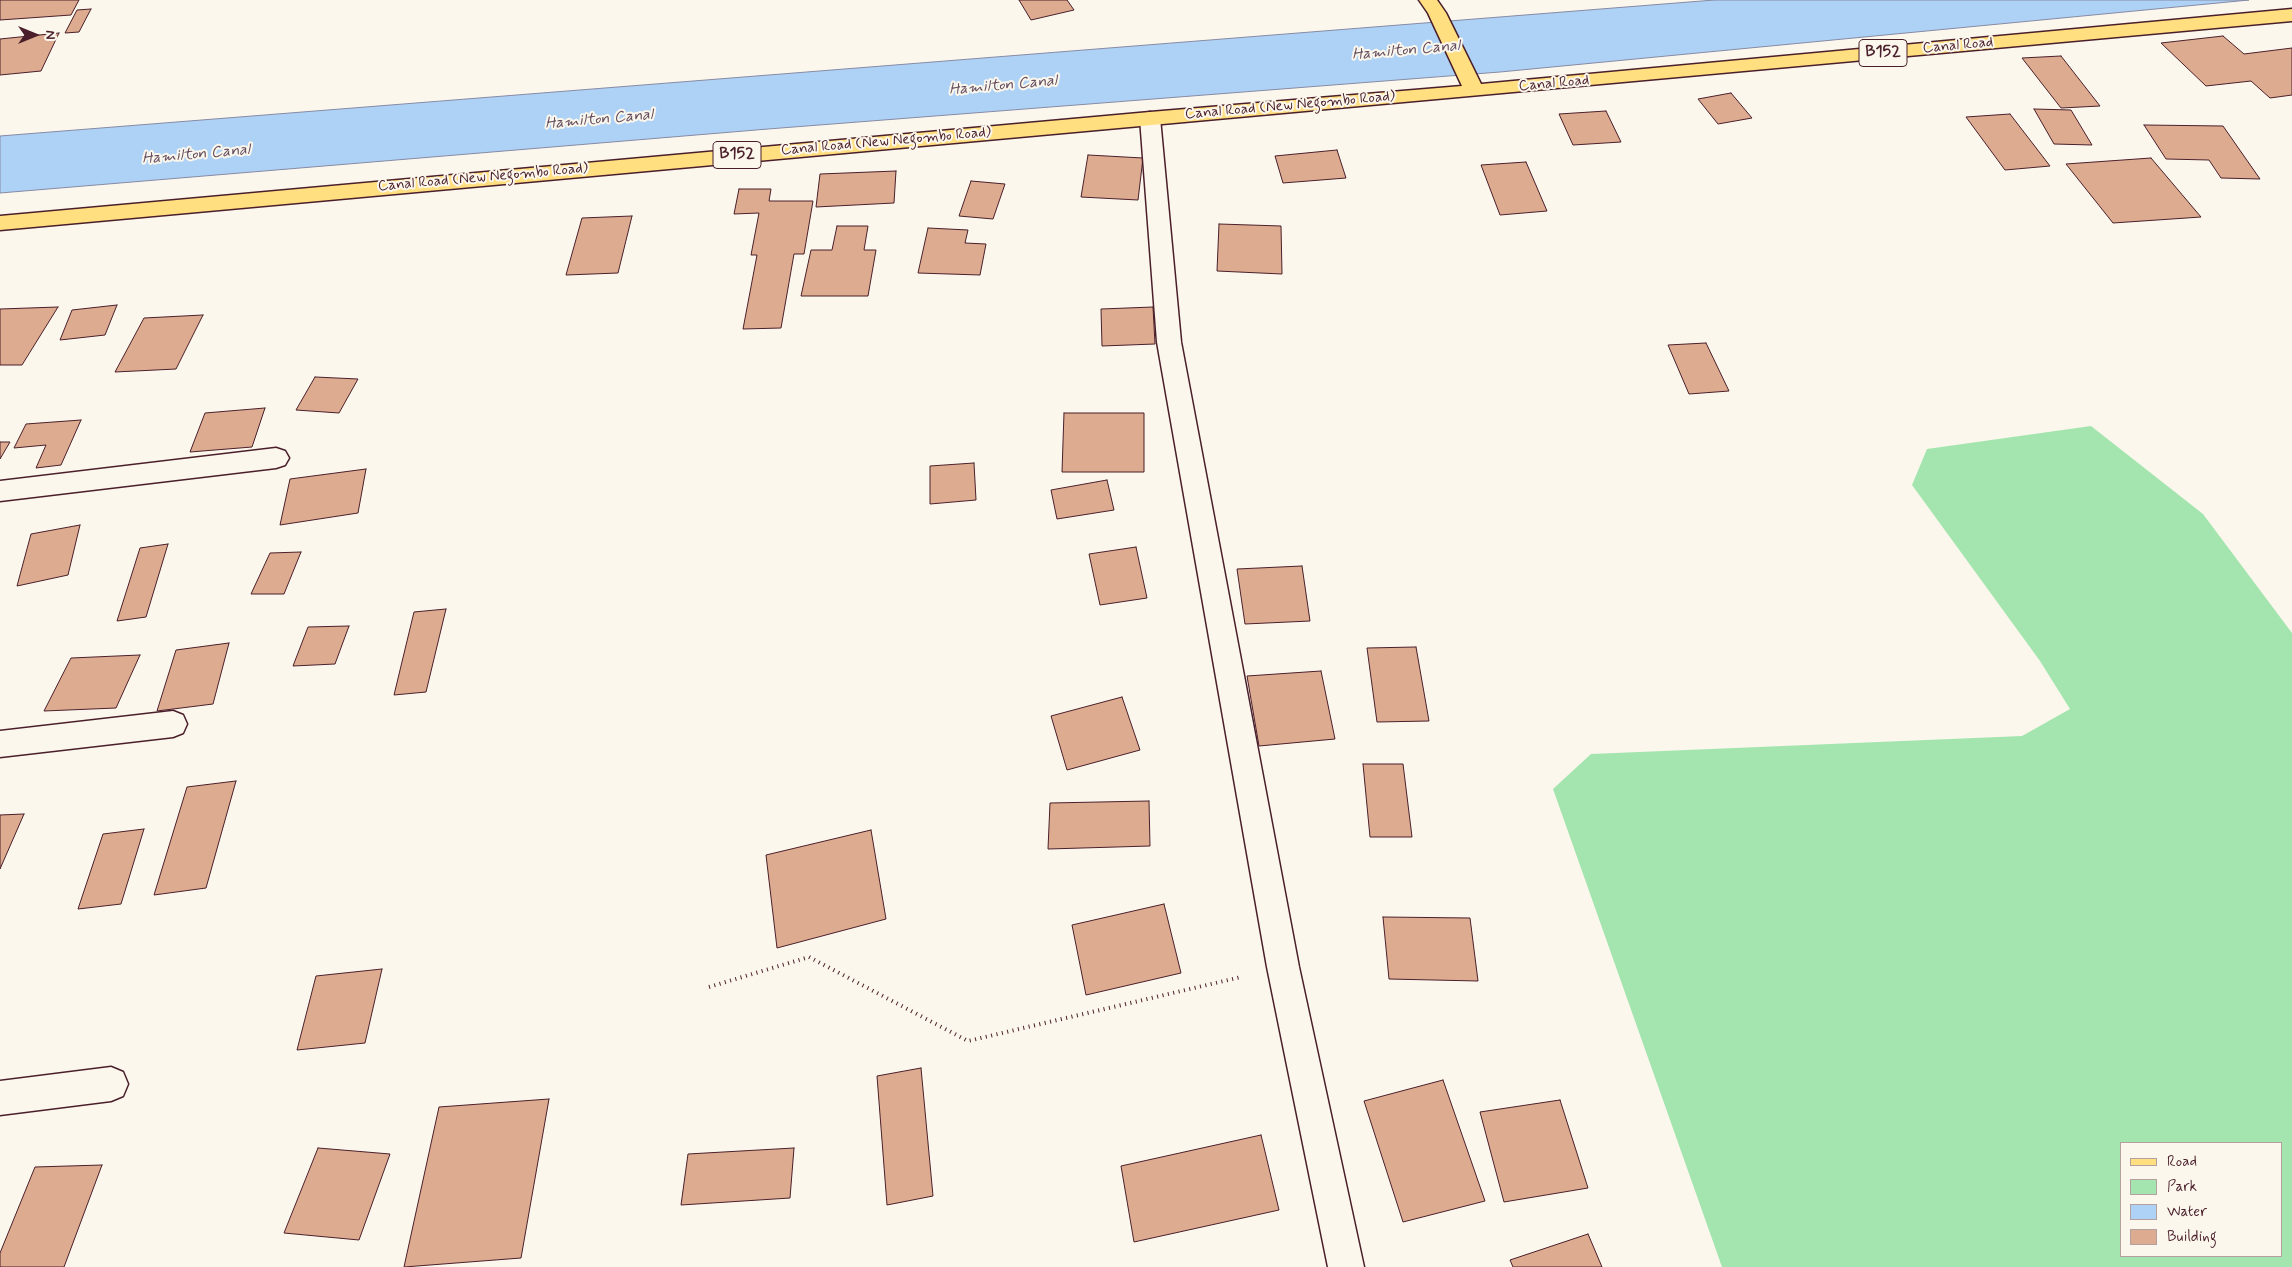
<!DOCTYPE html>
<html>
<head>
<meta charset="utf-8">
<style>
	body { margin:0 }
	#map { position:relative; width:2292px; height:1267px; overflow:hidden; background:#fbf7ec; font-family:Mynerve,sans-serif }
	canvas { display:block }
	.legend { position:absolute; left:2120px; top:1142px; width:162px; height:115px; box-sizing:border-box; background:#fbf7ec; border:1px solid #b4a19f; margin:0; padding:6px 9px; list-style:none; font-size:15px; color:#4a1f2b }
	.legend li { display:flex; align-items:center; gap:10px; height:25px }
	.legend b { width:25px; border:1px solid #b4a19f }
	.north { position:absolute; left:10px; top:10px; width:50px; height:50px; -webkit-text-stroke:4px #fbf7ec; paint-order:stroke; rotate:90deg; font-size:14px; font-weight:700; line-height:20px; text-align:center; color:#4a1f2b }
	.north::after { content:''; display:block; margin:auto; width:18px; height:22px; background:#4a1f2b; clip-path:polygon(50% 0,100% 100%,50% 72%,0 100%) }
</style>
</head>
<body>
<div id="map">
<canvas width="2292" height="1267"></canvas>
<ul class="legend">
<li><b style="height:6px;background:#ffdf80"></b>Road</li>
<li><b style="height:14px;background:#a4e5af"></b>Park</li>
<li><b style="height:14px;background:#aed2f6"></b>Water</li>
<li><b style="height:14px;background:#ddab8f"></b>Building</li>
</ul>
<div class="north">N</div>
</div>
<script>
const ctx = document.querySelector('canvas').getContext('2d');
ctx.lineJoin = 'round';
function fillPath(path, color) { ctx.fillStyle = color; ctx.fill(path, 'evenodd'); }
const toPath = rows => new Path2D(rows.map(r => 'M' + r).join(''));
function strokePath(path, color, width, dash) { ctx.strokeStyle = color; ctx.lineWidth = width; ctx.lineCap = dash ? 'butt' : 'round'; ctx.setLineDash(dash || []); ctx.stroke(path); }
function label(font, color, halo, rows, align = 'center') {
  ctx.font = font + ' Mynerve,sans-serif'; ctx.lineWidth = 4; ctx.setLineDash([]); ctx.textBaseline = 'middle'; ctx.strokeStyle = halo; ctx.fillStyle = color; for (const [text, x, y, turn = 0] of rows) {
    ctx.save(); ctx.translate(x, y); ctx.rotate((+turn || 0) * Math.PI / 180); ctx.textAlign = isNaN(turn) ? turn : align; if (halo) ctx.strokeText(text, 0, 0); ctx.fillText(text, 0, 0); ctx.restore();
  }
}
fillPath(toPath([
	[2091,426,2203,514,2292,633,2292,1267,1722,1267,1553,789,1591,754,2022,736,2070,709,2040,661,1912,485,1927,449],
	[2121,1143,2281,1143,2281,1256,2121,1256]
]), '#a4e5af');
const water = toPath([
	[1714,0,2249,0,1500,72,768,129,0,193,0,136,1714,0]
]);
fillPath(water, '#aed2f6');
strokePath(water, '#868aa5', 1);
const building = toPath([
	[0,0,79,0,71,15,0,20,0,0],
	[1019,0,1067,0,1074,10,1031,20,1019,0],
	[91,9,79,32,65,33,77,10,91,9],
	[59,33,41,71,0,75,0,39,59,33],
	[2223,36,2244,54,2292,48,2292,95,2270,98,2251,81,2206,86,2161,43,2223,36],
	[2061,56,2100,106,2061,108,2022,58,2061,56],
	[1731,93,1752,118,1718,124,1698,99,1731,93],
	[2034,109,2071,110,2092,145,2054,144,2034,109],
	[1606,111,1621,142,1573,145,1559,114,1606,111],
	[2010,114,2050,166,2005,170,1966,117,2010,114],
	[2144,125,2223,126,2260,179,2221,178,2209,160,2166,159,2144,125],
	[1337,150,1346,178,1283,183,1275,156,1337,150],
	[1088,155,1143,158,1138,200,1081,197,1088,155],
	[2151,158,2201,217,2113,223,2066,164,2151,158],
	[1526,162,1547,211,1500,215,1481,165,1526,162],
	[896,171,894,203,816,207,820,174,896,171],
	[971,181,1005,184,993,219,959,216,971,181],
	[739,189,771,189,769,201,813,201,804,254,794,254,781,328,743,329,757,255,751,255,759,213,734,214,739,189],
	[632,216,618,273,566,275,582,218,632,216],
	[1219,224,1281,226,1282,274,1217,271,1219,224],
	[837,226,868,226,864,250,876,250,868,296,801,296,811,250,832,250,837,226],
	[928,228,968,230,965,243,986,244,980,275,918,273,928,228],
	[117,305,105,335,60,340,72,310,117,305],
	[58,307,22,365,0,365,0,309,58,307],
	[1153,307,1155,344,1102,346,1101,309,1153,307],
	[203,315,176,369,115,372,144,318,203,315],
	[1706,343,1729,391,1689,394,1668,345,1706,343],
	[315,377,358,379,339,413,296,410,315,377],
	[265,408,252,447,190,452,205,413,265,408],
	[1064,413,1144,413,1144,472,1062,472,1064,413],
	[81,420,61,465,36,468,46,445,14,448,26,424,81,420],
	[0,442,10,442,0,459,0,442],
	[974,463,976,500,930,504,930,466,974,463],
	[366,469,358,513,280,525,290,479,366,469],
	[1107,480,1114,510,1057,519,1051,490,1107,480],
	[80,525,68,575,17,586,31,534,80,525],
	[168,544,146,617,117,621,140,548,168,544],
	[1136,547,1147,598,1100,605,1089,554,1136,547],
	[301,552,284,594,251,594,270,553,301,552],
	[1302,566,1310,621,1245,624,1237,569,1302,566],
	[446,609,426,692,394,695,414,612,446,609],
	[349,626,335,664,293,666,308,627,349,626],
	[229,643,213,704,157,711,176,650,229,643],
	[1416,647,1429,721,1377,722,1367,648,1416,647],
	[140,655,116,708,44,711,71,658,140,655],
	[1321,671,1335,739,1259,746,1247,676,1321,671],
	[1122,697,1140,750,1067,770,1051,716,1122,697],
	[1363,764,1403,764,1412,837,1370,837,1363,764],
	[236,781,206,888,154,895,187,787,236,781],
	[1149,801,1150,846,1048,849,1050,803,1149,801],
	[24,814,0,869,0,815,24,814],
	[144,829,121,904,78,909,103,834,144,829],
	[871,830,886,919,777,948,766,855,871,830],
	[1164,904,1181,973,1086,995,1072,925,1164,904],
	[1383,917,1470,918,1478,981,1389,979,1383,917],
	[382,969,365,1043,297,1050,316,976,382,969],
	[921,1068,933,1196,887,1205,877,1076,921,1068],
	[1443,1080,1485,1201,1403,1222,1364,1101,1443,1080],
	[549,1099,521,1258,404,1267,439,1107,549,1099],
	[1560,1100,1588,1188,1504,1202,1480,1112,1560,1100],
	[1261,1135,1279,1210,1134,1242,1121,1166,1261,1135],
	[318,1148,390,1154,359,1240,284,1233,318,1148],
	[794,1148,790,1198,681,1205,688,1154,794,1148],
	[102,1165,64,1267,0,1267,0,1253,35,1167,102,1165],
	[1588,1234,1602,1267,1513,1267,1510,1260,1588,1234]
]);
fillPath(building, '#ddab8f');
strokePath(building, '#4a1f2b', 1);
const street = toPath([
	[1150,112,1157,114,1160,118,1181,342,1299,967,1364,1267,1328,1267,1267,967,1157,342,1140,118,1143,114,1150,112],
	[276,448,285,451,289,458,285,465,276,468,0,501,0,481,276,448],
	[173,711,183,715,187,724,183,733,173,737,0,757,0,731,173,711],
	[111,1067,123,1072,128,1084,123,1096,111,1101,0,1115,0,1081,111,1067]
]);
const primary = toPath([
	[1419,0,1437,0,1446,13,1481,84,2292,9,2292,21,0,230,0,216,1150,112,1462,86,1428,13,1419,0]
]);
strokePath(street, '#4a1f2b', 3);
strokePath(primary, '#4a1f2b', 3);
strokePath(toPath([
	[709,987,809,957,968,1041,1241,977]
]), '#4a1f2b', 4, [1, 4.5]);
fillPath(street, '#fbf7ec');
fillPath(primary, '#ffdf80');
label('15px', '#4a1f2b', '#fbf7ec', [
	["Canal Road",1958,46,-5],
	["Canal Road",1554,84,-5],
	["Canal Road (New Negombo Road)",1290,106,-5],
	["Canal Road (New Negombo Road)",886,142,-5],
	["Canal Road (New Negombo Road)",483,178,-5]
]);
label('italic 16px', '#634c5e', '#fbf7ec', [
	["Hamilton Canal",1406,51,-5],
	["Hamilton Canal",1003,86,-5],
	["Hamilton Canal",599,120,-5],
	["Hamilton Canal",196,155,-5]
]);
for (const [x, y, w] of [
	[1883,53,48],
	[737,155,48]
]) { const box = new Path2D(); box.roundRect(x - w / 2, y - 13.5, w, 27, 4); ctx.fillStyle = '#fbf7ec'; ctx.fill(box); strokePath(box, '#4a1f2b', 1); }
label('bold 16px', '#4a1f2b', null, [
	["B152",1883,53],
	["B152",737,155]
]);
</script>
</body>
</html>
